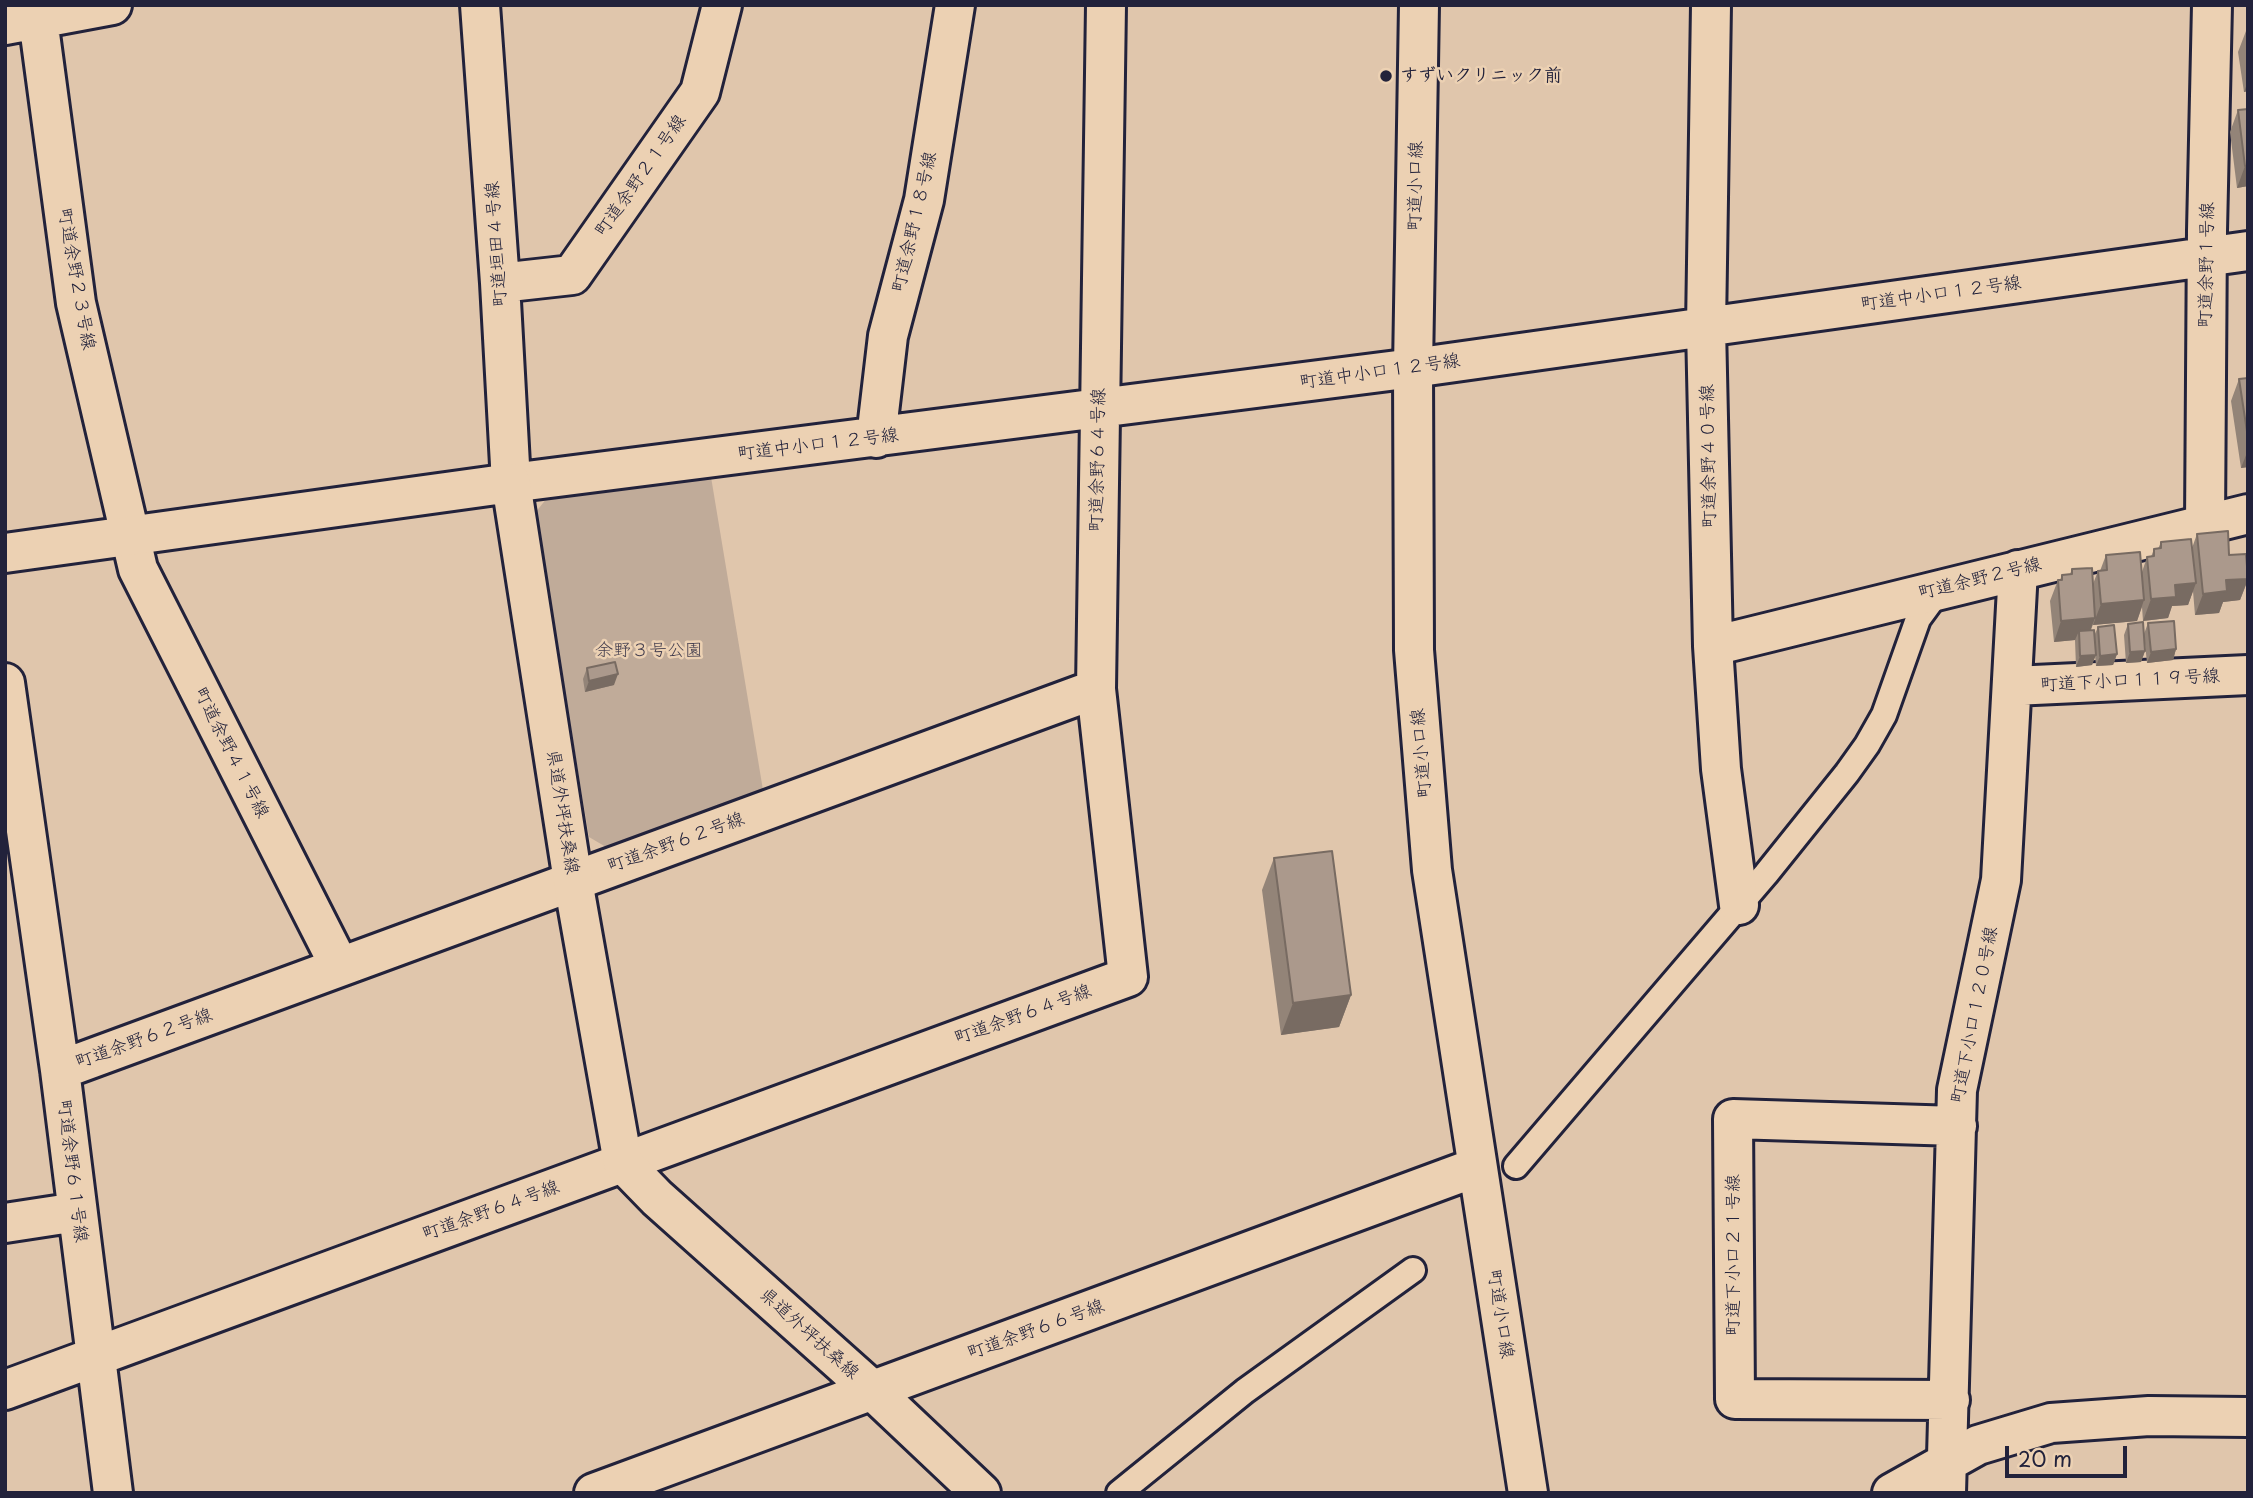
<!DOCTYPE html>
<html>
<head>
<meta charset="utf-8">
<style>
	body { margin:0 }
	#map { position:relative; width:2253px; height:1498px; overflow:hidden; background:#e0c6ac; font-family:"Playpen Sans",sans-serif }
	canvas { display:block }
	.frame { position:absolute; inset:0; border:7px solid #22223b; pointer-events:none }
	.scale { position:absolute; left:2005px; top:1446px; width:122px; height:32px; box-sizing:border-box; border:4px solid #22223b; border-top:0; padding-left:9px; font-size:21px; line-height:24px; white-space:nowrap; color:#22223b; -webkit-text-stroke:5px #ecd1b3; paint-order:stroke }
</style>
</head>
<body>
<div id="map">
<canvas width="2253" height="1498"></canvas>
<div class="frame"></div>
<div class="scale">20 m</div>
</div>
<script>
const ctx = document.querySelector('canvas').getContext('2d');
ctx.lineJoin = 'round';
function fillPath(path, color) { ctx.fillStyle = color; ctx.fill(path, 'evenodd'); }
const toPath = rows => new Path2D(rows.map(r => 'M' + r).join(''));
function strokePath(path, color, width, dash) { ctx.strokeStyle = color; ctx.lineWidth = width; ctx.lineCap = dash ? 'butt' : 'round'; ctx.setLineDash(dash || []); ctx.stroke(path); }
function label(font, color, halo, rows, align = 'center') {
  ctx.font = font + ' "Playpen Sans","Klee One",sans-serif'; ctx.lineWidth = 5; ctx.setLineDash([]); ctx.textBaseline = 'middle'; ctx.strokeStyle = halo; ctx.fillStyle = color; for (const [text, x, y, turn = 0] of rows) {
    ctx.save(); ctx.translate(x, y); ctx.rotate((+turn || 0) * Math.PI / 180); ctx.textAlign = isNaN(turn) ? turn : align; if (halo) ctx.strokeText(text, 0, 0); ctx.fillText(text, 0, 0); ctx.restore();
  }
}
fillPath(toPath([
	[711,477,763,790,606,847,589,837,535,513,547,498]
]), '#c0ab99');
const lane = toPath([
	[1516,1166,1766,874,1847,773,1867,745,1884,715,1918,619,1940,589],
	[1119,1493,1245,1391,1413,1270]
]);
const street = toPath([
	[480,5,500,283,511,483,1413,368,2248,251],
	[1711,5,1706,327,1713,646,1721,769,1739,905],
	[38,19,76,303,138,569,340,967],
	[5,25,112,5],
	[500,283,572,275,700,92,722,5],
	[876,438,888,336,924,200,955,5],
	[2205,524,2207,231,2212,5],
	[1713,646,2248,514],
	[5,683,60,1070,113,1493],
	[2013,686,2248,675],
	[60,1070,1096,689],
	[5,1223,77,1212],
	[5,1390,1128,977,1096,689,1106,5],
	[1950,1400,1735,1399,1733,1119,1957,1126],
	[1892,1493,1978,1445,2051,1423,2149,1416,2248,1417],
	[1946,1493,1957,1090,2001,880,2018,570]
]);
const secondary = toPath([
	[1419,5,1413,368,1414,650,1432,870,1528,1493],
	[5,553,511,483,573,881,623,1163,657,1198,872,1390,981,1493],
	[594,1493,1477,1167]
]);
strokePath(lane, '#22223b', 30);
strokePath(street, '#22223b', 44);
strokePath(secondary, '#22223b', 44);
strokePath(lane, '#ecd1b3', 24);
strokePath(street, '#ecd1b3', 38);
strokePath(secondary, '#ecd1b3', 38);
fillPath(toPath([
	[2246,31,2248,31,2248,91,2244,92,2238,52],
	[2248,109,2248,186,2237,188,2230,132,2238,110],
	[2248,378,2248,467,2241,468,2231,401,2239,379],
	[2197,534,2229,555,2246,554,2248,580,2240,600,2223,602,2219,613,2195,615,2193,591,2188,605,2172,606,2168,618,2143,621,2142,607,2137,621,2093,625,2093,624,2091,630,2094,636,2098,627,2117,654,2113,665,2096,666,2095,655,2092,665,2076,667,2075,640,2054,642,2050,601,2058,580,2060,580,2062,575,2070,574,2072,569,2093,584,2098,571,2100,571,2106,555,2142,572,2147,557,2151,557,2154,549,2158,549,2161,542,2192,548],
	[2148,623,2176,649,2173,660,2147,663,2144,634],
	[2128,624,2145,651,2141,662,2126,663,2124,635],
	[587,668,614,685,585,692,583,679],
	[1274,858,1351,995,1339,1027,1281,1035,1262,890]
]), '#938478');
fillPath(toPath([
	[2248,81,2248,91,2244,92],
	[2245,166,2248,166,2248,186,2237,188],
	[2248,450,2248,467,2241,468],
	[2248,579,2240,600,2223,602,2219,613,2195,615,2203,594,2226,580],
	[2196,583,2188,605,2172,606,2168,618,2143,621,2151,599,2175,585],
	[2144,600,2137,621,2093,625,2101,604],
	[2095,618,2087,639,2079,631,2075,640,2054,642,2061,621],
	[2176,649,2173,660,2147,663,2151,652],
	[2145,651,2141,662,2126,663,2130,652],
	[2117,654,2113,665,2096,666,2100,656],
	[2096,655,2092,665,2076,667,2080,656],
	[618,674,614,685,585,692,589,681],
	[1351,995,1339,1027,1281,1035,1293,1003]
]), '#786b62');
const building = toPath([
	[2248,109,2248,166,2245,166,2238,110,2248,109],
	[2248,378,2248,438,2239,379,2248,378],
	[2228,531,2229,555,2246,554,2248,579,2226,580,2227,591,2203,594,2197,534,2228,531],
	[2191,539,2196,583,2175,585,2176,597,2151,599,2147,557,2154,556,2154,549,2161,548,2161,542,2191,539],
	[2140,552,2144,600,2101,604,2098,571,2107,570,2106,555,2140,552],
	[2092,568,2095,618,2061,621,2058,580,2062,580,2062,575,2072,574,2072,569,2092,568],
	[2174,621,2176,649,2151,652,2148,623,2174,621],
	[2143,622,2145,651,2130,652,2128,624,2143,622],
	[2114,625,2117,654,2100,656,2098,627,2114,625],
	[2094,630,2096,655,2080,656,2079,631,2094,630],
	[615,662,618,674,589,681,587,668,615,662],
	[1332,851,1351,995,1293,1003,1274,858,1332,851]
]);
fillPath(building, '#ab998c');
strokePath(building, '#786b62', 2);
for (const [x, y, r, color] of [
	[1386,76,7,"#22223b"]
]) { const dot = new Path2D(); dot.arc(x, y, r, 0, 2 * Math.PI); ctx.fillStyle = color; ctx.fill(dot); strokePath(dot, '#ecd1b3', 2.5); }
label('bold 18px', '#22223b', '#ecd1b3', [
	["すずいクリニック前",1400,76]
], 'left');
label('18px', '#22223b', '#ecd1b3', [
	["町道余野２１号線",641,176,-55],
	["町道小口線",1416,186,-89],
	["町道余野１８号線",915,222,-77],
	["町道垣田４号線",497,244,-94],
	["町道余野１号線",2207,265,-89],
	["町道余野２３号線",76,279,80],
	["町道中小口１２号線",1941,294,-8],
	["町道中小口１２号線",1380,372,-8],
	["町道中小口１２号線",818,445,-7],
	["町道余野４０号線",1709,456,-91],
	["町道余野６４号線",1098,460,-89],
	["町道余野２号線",1980,579,-14],
	["町道下小口１１９号線",2130,681,-3],
	["町道余野４１号線",231,753,63],
	["町道小口線",1422,753,-95],
	["県道外坪扶桑線",562,812,81],
	["町道余野６２号線",676,843,-20],
	["町道余野６４号線",1023,1015,-20],
	["町道下小口１２０号線",1975,1015,-79],
	["町道余野６２号線",144,1039,-20],
	["町道余野６１号線",72,1171,83],
	["町道余野６４号線",491,1211,-20],
	["町道下小口２１号線",1734,1255,-90],
	["町道小口線",1500,1314,81],
	["町道余野６６号線",1036,1330,-20],
	["県道外坪扶桑線",809,1334,42]
]);
label('18px', '#423d4e', '#ecd1b3', [
	["余野３号公園",649,651]
]);
</script>
</body>
</html>
